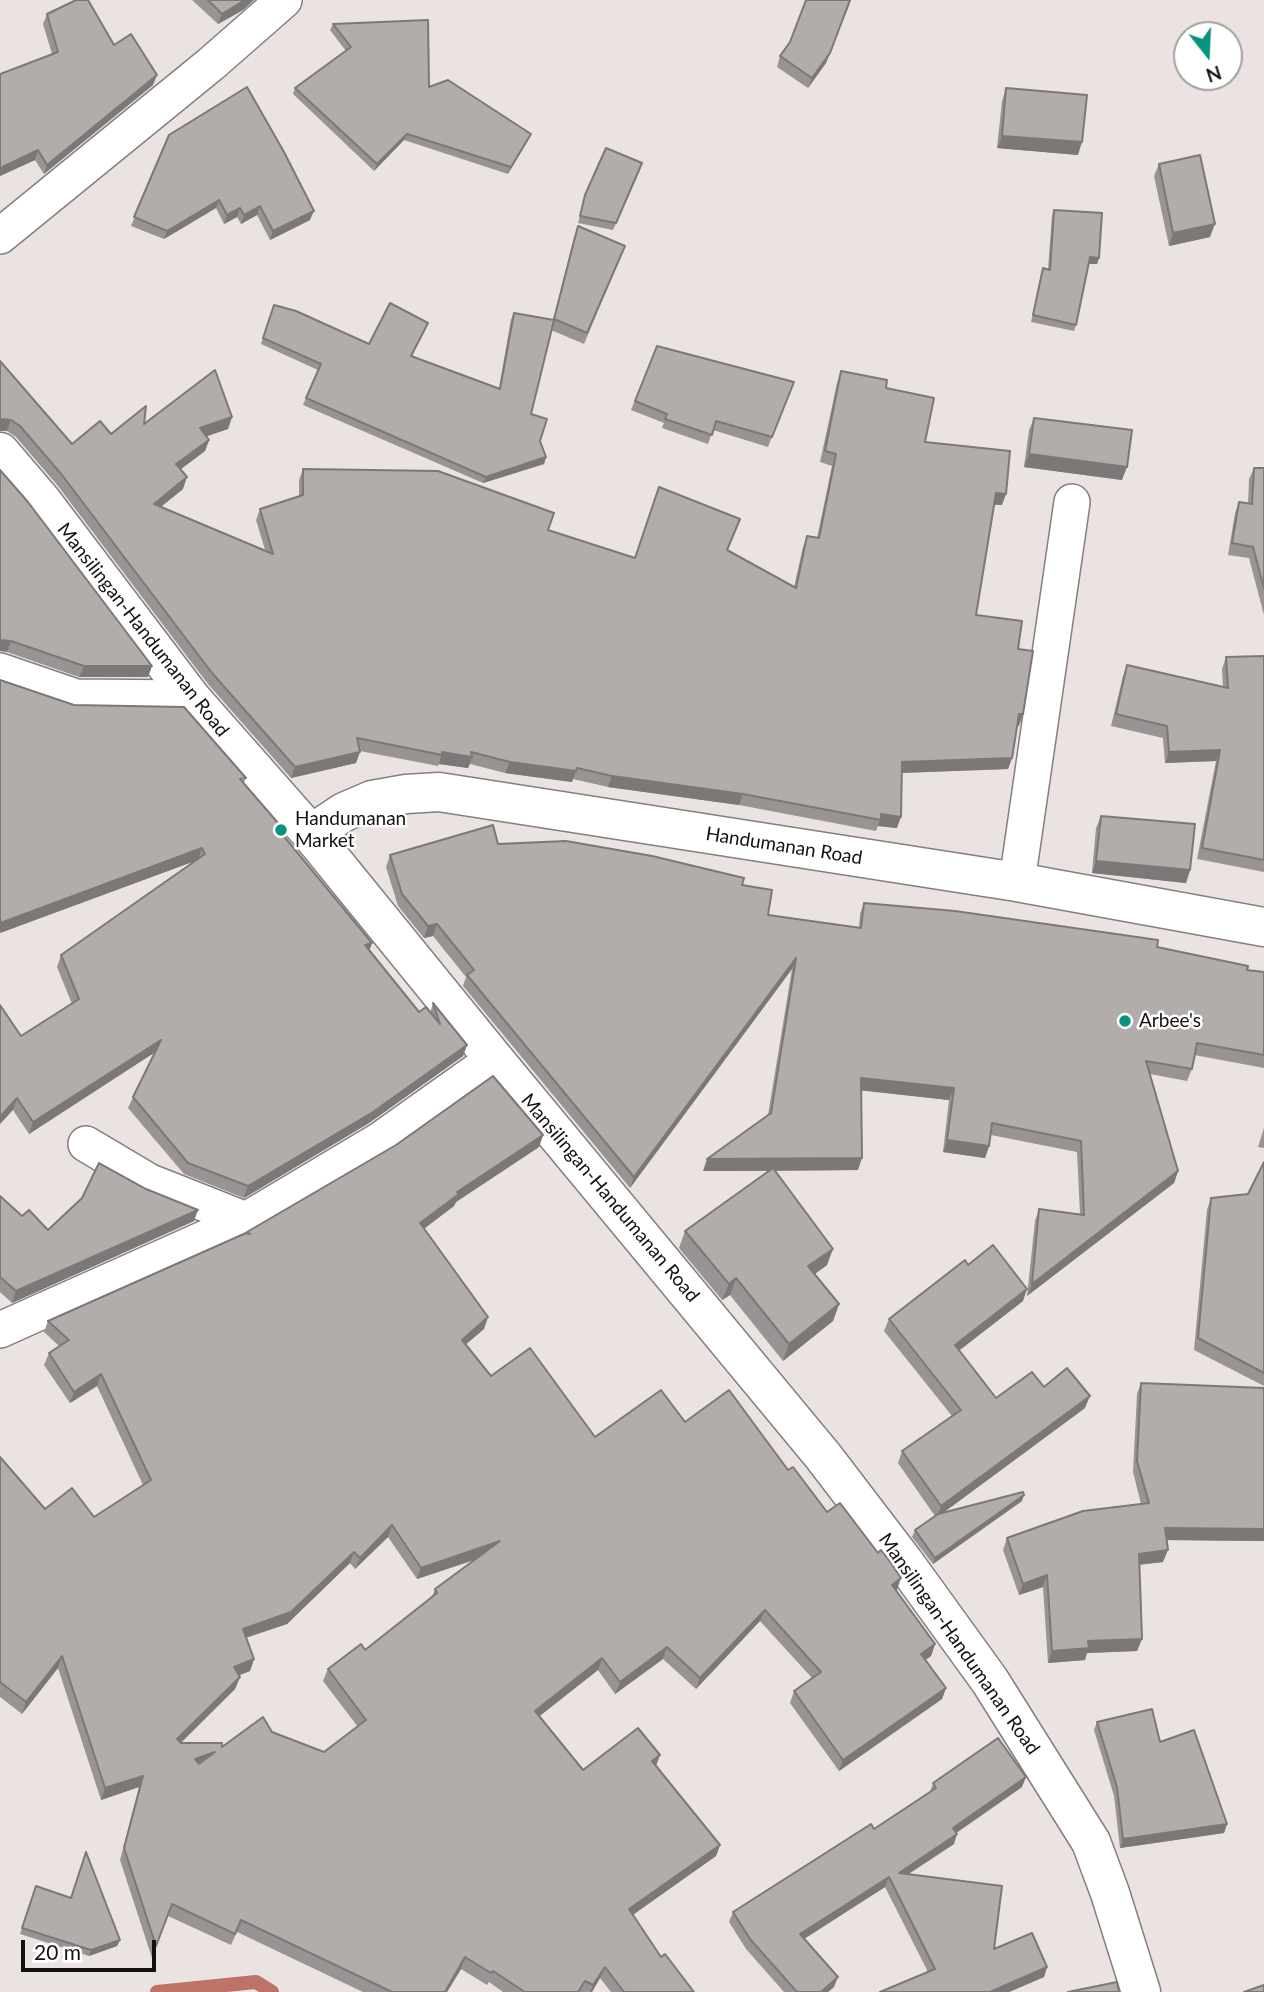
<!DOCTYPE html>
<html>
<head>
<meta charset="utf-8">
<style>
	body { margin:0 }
	#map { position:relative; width:1264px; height:1992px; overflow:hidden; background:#eae3e2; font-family:Lato,sans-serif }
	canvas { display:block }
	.north { position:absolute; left:1173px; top:21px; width:70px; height:70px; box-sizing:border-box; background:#fff; border:2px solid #a1a0a0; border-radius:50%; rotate:162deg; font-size:19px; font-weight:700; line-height:28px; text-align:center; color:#131111 }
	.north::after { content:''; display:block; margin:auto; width:24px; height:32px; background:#08937e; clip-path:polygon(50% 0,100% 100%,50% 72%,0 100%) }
	.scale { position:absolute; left:21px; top:1940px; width:135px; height:32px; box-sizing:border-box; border:4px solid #131111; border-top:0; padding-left:9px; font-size:21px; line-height:24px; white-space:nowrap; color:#131111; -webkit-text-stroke:5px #fff; paint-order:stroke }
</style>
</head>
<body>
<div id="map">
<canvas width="1264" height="1992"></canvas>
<div class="north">N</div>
<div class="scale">20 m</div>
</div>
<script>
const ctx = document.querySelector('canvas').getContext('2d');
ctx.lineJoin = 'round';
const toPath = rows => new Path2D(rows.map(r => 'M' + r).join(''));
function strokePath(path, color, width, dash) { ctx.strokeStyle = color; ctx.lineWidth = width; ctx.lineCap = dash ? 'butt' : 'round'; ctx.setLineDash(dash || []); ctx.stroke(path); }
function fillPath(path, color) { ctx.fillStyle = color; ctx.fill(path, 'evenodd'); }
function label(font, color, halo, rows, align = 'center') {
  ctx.font = font + ' Lato,sans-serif'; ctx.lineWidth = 5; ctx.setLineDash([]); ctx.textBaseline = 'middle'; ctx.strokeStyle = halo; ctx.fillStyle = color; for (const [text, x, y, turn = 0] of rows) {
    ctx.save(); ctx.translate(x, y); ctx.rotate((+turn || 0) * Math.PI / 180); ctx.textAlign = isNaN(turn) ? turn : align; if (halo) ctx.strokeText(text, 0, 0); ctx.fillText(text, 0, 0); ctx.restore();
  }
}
strokePath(toPath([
	[157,1992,256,1982,272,1992]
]), '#be7268', 14);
const street = toPath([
	[0,236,211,64,284,0],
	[0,671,76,697,191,698],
	[1017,882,1072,502],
	[86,1144,150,1182,246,1220],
	[0,1330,246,1220,380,1140,494,1059]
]);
const secondary = toPath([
	[0,452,41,500,191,698,311,834,494,1059,823,1456,904,1562,990,1681,1091,1842,1110,1893,1141,1992],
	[311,834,344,812,372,800,406,794,439,792,1017,882,1264,927]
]);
strokePath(street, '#847f7e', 38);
strokePath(secondary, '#847f7e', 41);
strokePath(street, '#fff', 35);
strokePath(secondary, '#fff', 38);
fillPath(toPath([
	[192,0,254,0,243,10,218,24],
	[851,0,826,63,808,88,777,67,780,56,790,42],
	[47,14,114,45,153,85,44,174,35,160,0,176,0,74,52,54,43,24],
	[333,24,429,87,528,140,508,174,404,140,374,171,293,94,295,88,346,51,330,30],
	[1006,88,1078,155,997,148,1002,101],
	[169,135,310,220,270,240,257,215,241,224,237,217,224,224,216,208,164,239,131,226],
	[1159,164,1210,237,1169,246,1154,176],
	[640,170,613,230,578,223,585,195],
	[1054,210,1099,258,1097,264,1089,264,1076,325,1074,331,1031,322,1041,275,1043,268,1048,269,1052,216],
	[578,226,625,246,584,344,551,330,531,414,546,457,544,464,483,483,303,405,318,370,261,344,274,305,369,344,428,323,412,356,499,388,511,319,514,313,553,320,574,237],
	[657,346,794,382,768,447,713,430,708,444,662,428,664,423,631,410],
	[0,361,72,444,111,434,144,424,232,417,228,429,206,436,209,440,205,451,180,469,183,489,161,507,265,550,256,520,260,509,299,496,299,480,303,469,548,530,635,558,728,550,794,587,803,547,807,536,817,538,832,466,820,462,837,383,841,371,886,388,925,442,1002,505,994,505,976,615,1018,649,1019,726,1017,725,1012,758,1008,769,902,773,897,828,878,826,876,831,739,805,608,787,573,779,572,782,505,773,470,764,468,768,439,764,438,766,360,751,356,763,291,778,208,684,58,486,16,437,7,431],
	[1034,418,1122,480,1024,467,1029,430],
	[1254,468,1264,468,1264,615,1249,558,1228,555,1235,513,1239,502,1248,503,1249,479],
	[0,470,152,666,148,677,79,677,7,652],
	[1264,656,1264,872,1197,859,1216,761,1165,763,1163,738,1111,726,1123,676,1127,665,1223,687,1222,669,1226,657],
	[246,778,244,783,283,836,372,943,369,951,419,1012,430,1013,433,1003,467,1045,463,1056,369,1123,244,1198,184,1174,128,1108,133,1097,155,1052,29,1134,13,1110,21,1036,72,1004,57,967,61,955,196,860,0,933],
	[1101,816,1190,870,1186,883,1092,873,1096,828],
	[498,844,742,885,768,915,859,928,860,914,864,903,1157,947,1247,970,1264,972,1264,1068,1194,1055,1192,1069,1187,1081,1150,1074,1178,1171,1174,1183,1027,1296,1035,1221,1039,1209,1080,1214,1077,1152,991,1135,989,1146,985,1158,943,1152,949,1100,861,1090,858,1170,775,1171,827,1265,815,1274,839,1304,833,1321,783,1361,730,1295,722,1300,679,1248,685,1231,769,1171,703,1171,768,1115,792,969,630,1188,463,986,466,977,433,936,424,938,398,906,386,867,390,855],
	[1264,1128,1264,1148,1258,1147],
	[543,1135,539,1147,456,1202,454,1206,424,1228,484,1329,466,1344,491,1376,595,1437,685,1422,788,1470,897,1590,896,1590,935,1644,931,1656,925,1660,946,1688,942,1699,839,1771,790,1703,794,1691,812,1678,760,1621,696,1689,663,1659,615,1694,598,1670,539,1716,583,1770,656,1766,720,1845,716,1856,633,1915,661,1957,694,1992,611,1992,600,1978,592,1992,503,1992,489,1982,487,1985,461,1969,447,1992,363,1992,237,1932,231,1945,168,1916,152,1958,120,1860,139,1787,101,1800,58,1668,22,1714,0,1697,0,1457,45,1509,94,1517,143,1485,97,1386,70,1403,44,1365,49,1353,59,1346,44,1332,48,1321,247,1233,247,1232],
	[388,1537,417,1579,475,1560,435,1589,432,1597,365,1650,328,1669,323,1681,358,1727,324,1752,272,1732,222,1747,181,1743,235,1689,240,1677,238,1675,250,1671,254,1659,246,1638,287,1624,350,1563,355,1569],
	[1264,1162,1264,1386,1194,1350,1207,1210,1211,1198,1248,1194],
	[0,1196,22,1216,48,1230,194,1221,12,1303,0,1292],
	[968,1265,1023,1301,959,1350,996,1398,1044,1387,1085,1408,943,1513,1022,1501,933,1564,912,1537,915,1530,935,1516,898,1463,902,1451,952,1416,884,1331,889,1319],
	[1141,1383,1264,1388,1264,1541,1166,1540,1163,1562,1139,1565,1142,1639,1137,1651,1087,1653,1085,1660,1048,1663,1043,1587,1019,1595,1003,1550,1007,1538,1141,1504,1133,1472,1137,1394],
	[1097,1722,1160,1742,1227,1824,1224,1833,1120,1848,1114,1796,1094,1730],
	[933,1783,1022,1787,956,1833,954,1844,908,1874,994,1949,1047,1967,1044,1977,1009,1992,880,1992,928,1972,885,1887,804,1939,834,1987,828,1992,784,1992,746,1949,729,1922,733,1912,874,1829,930,1792],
	[36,1886,120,1940,117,1946,89,1956,20,1934]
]), '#999493');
fillPath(toPath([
	[245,0,254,0,243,10,218,24,222,14],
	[851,0,826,63,808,88,812,78],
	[157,75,153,85,44,174,47,165],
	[407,134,404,140,374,171,377,164],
	[531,134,528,140,508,174,511,167],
	[1002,136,1082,142,1078,155,997,148],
	[38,150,35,160,0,176,0,168],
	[219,200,216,208,164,239,167,231],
	[260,206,257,215,241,224,244,215],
	[240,208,237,217,224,224,227,215],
	[314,211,310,220,270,240,273,231],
	[1215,224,1210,237,1169,246,1173,233],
	[1090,257,1099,258,1097,264,1088,264],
	[232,417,228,429,196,440,200,428],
	[0,419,11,420,7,431,0,431],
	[209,440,205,451,172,476,176,464],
	[1029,454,1127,467,1122,480,1024,467],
	[546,457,544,464,483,483,486,477],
	[187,477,183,489,150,515,154,504],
	[996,493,1006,494,1002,505,992,504],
	[0,640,11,641,7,652,0,651],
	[84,666,152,666,148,677,79,677],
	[1019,714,1023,714,1019,726,1014,725],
	[1220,750,1216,761,1165,763,1169,752],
	[360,752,356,763,291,778,295,767],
	[442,752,472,757,468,768,439,764],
	[1012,758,1008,769,898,773,902,762],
	[510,762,576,771,572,782,505,773],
	[612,776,743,794,739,805,608,787],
	[881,814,901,817,897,828,878,826],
	[202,848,198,860,0,933,0,923],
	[1096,861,1190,870,1186,883,1092,873],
	[437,924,433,936,424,938,428,926],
	[372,943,368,954,365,945],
	[796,958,792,969,630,1188,634,1177],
	[161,1040,157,1051,29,1134,33,1122],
	[467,1045,463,1056,369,1123,244,1198,248,1186],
	[861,1078,954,1088,949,1100,857,1090],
	[17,1098,13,1110,0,1124,0,1117],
	[543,1135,539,1147,456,1202,454,1206,416,1235,420,1223,457,1192],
	[947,1140,989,1146,985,1158,943,1152],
	[862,1158,858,1170,703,1171,707,1159],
	[1178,1171,1174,1183,1027,1296,1032,1284],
	[198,1210,194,1221,12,1303,16,1291],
	[833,1249,827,1265,802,1283,808,1266],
	[736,1278,730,1295,722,1300,729,1284],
	[1027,1289,1023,1301,951,1357,955,1345],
	[839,1304,833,1321,783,1361,789,1344],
	[488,1317,484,1329,458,1351,462,1340],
	[101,1374,97,1386,70,1403,74,1392],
	[1090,1396,1085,1408,936,1518,941,1506],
	[1024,1495,1022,1501,933,1564,935,1558],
	[392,1525,388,1537,355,1569,360,1558],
	[1165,1528,1264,1529,1264,1541,1161,1540],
	[500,1541,496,1552,417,1579,421,1568],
	[1168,1550,1163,1562,1134,1565,1139,1554],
	[354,1552,350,1563,287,1624,238,1640,243,1629],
	[1047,1575,1043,1587,1019,1595,1023,1584],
	[901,1578,897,1590,888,1596,892,1585],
	[765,1610,760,1621,696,1689,700,1678],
	[1142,1639,1137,1651,1087,1653,1085,1660,1048,1663,1052,1651,1088,1641],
	[935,1644,931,1656,917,1666,921,1654],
	[667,1647,663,1659,615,1694,620,1682],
	[62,1656,58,1668,22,1714,26,1702],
	[602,1658,598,1670,531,1723,535,1711],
	[254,1659,250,1671,230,1679,234,1667],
	[240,1677,235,1689,173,1750,177,1739],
	[946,1688,942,1699,839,1771,843,1760],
	[215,1752,190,1771,195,1759],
	[660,1755,656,1766,652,1761],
	[143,1776,139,1787,101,1800,105,1788],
	[1026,1777,1022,1787,949,1838,953,1828],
	[1227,1824,1224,1833,1120,1848,1123,1839],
	[957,1834,954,1844,895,1883,899,1873],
	[720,1845,716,1856,625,1920,629,1909],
	[889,1877,885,1887,796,1944,800,1934],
	[120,1940,117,1946,89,1956,91,1950],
	[465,1957,461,1969,447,1992,445,1992],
	[605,1967,600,1978,592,1992,590,1992,593,1985],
	[1047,1967,1044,1977,1009,1992,990,1992],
	[838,1977,834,1987,828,1992,821,1992]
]), '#7d7878');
const building = toPath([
	[76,0,88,0,114,45,131,34,157,75,47,165,38,150,0,168,0,74,58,52,47,14,76,0],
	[208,0,245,0,222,14,208,0],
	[806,0,850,0,830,53,812,78,780,56,790,42,806,0],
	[428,20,429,87,448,80,531,134,511,167,407,134,377,164,295,88,351,47,333,24,428,20],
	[247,87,284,152,314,211,273,231,260,206,244,215,240,208,227,215,219,200,167,231,134,217,169,135,247,87],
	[1006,88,1087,95,1082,142,1002,136,1006,88],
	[606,148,642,163,616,223,580,216,585,195,606,148],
	[1200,155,1215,224,1173,233,1159,164,1200,155],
	[1054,210,1102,213,1099,258,1090,257,1076,325,1033,315,1043,268,1050,270,1054,210],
	[578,226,625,246,587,333,554,319,578,226],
	[390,303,428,323,411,356,500,389,514,313,554,320,531,414,547,419,540,441,546,457,486,477,306,398,321,364,263,338,274,305,296,311,369,344,390,303],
	[657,346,794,382,772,437,716,421,712,435,665,419,667,414,635,401,657,346],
	[0,361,72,444,100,421,111,434,146,406,144,424,215,370,232,417,200,428,209,440,176,464,187,477,154,504,273,554,260,509,303,495,303,469,438,471,554,513,548,530,635,558,659,487,740,519,727,550,796,588,807,536,819,538,836,454,825,451,841,371,887,380,886,388,934,398,925,442,1010,451,1006,494,996,493,976,615,1022,621,1018,649,1033,651,1023,714,1019,714,1012,758,902,762,901,817,881,814,881,820,743,794,612,776,577,768,576,771,510,762,471,752,472,757,442,752,442,755,357,738,360,752,295,767,212,673,62,475,20,426,11,420,0,419,0,361],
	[1034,418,1132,430,1127,467,1029,454,1034,418],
	[1254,468,1264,468,1264,588,1253,547,1232,543,1239,502,1252,504,1254,468],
	[0,470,28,502,152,666,84,666,11,641,0,640,0,470],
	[1264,656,1264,860,1202,848,1220,750,1169,752,1167,726,1116,714,1127,665,1228,688,1226,657,1264,656],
	[0,680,74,705,184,707,246,778,240,779,285,831,282,834,372,943,365,945,419,1012,426,1007,440,1024,433,1003,467,1045,373,1112,248,1186,188,1163,133,1097,161,1040,33,1122,17,1098,0,1117,0,1005,21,1036,79,999,61,955,205,854,202,848,0,923,0,680],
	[1101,816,1195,824,1190,870,1096,861,1101,816],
	[493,825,498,844,566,841,652,856,744,878,742,885,772,890,768,915,861,928,864,903,955,911,1158,940,1157,947,1248,966,1247,970,1264,972,1264,1055,1197,1043,1192,1069,1146,1061,1178,1171,1032,1284,1039,1209,1084,1215,1081,1141,992,1123,989,1146,947,1140,954,1088,861,1078,862,1158,707,1159,771,1113,796,958,634,1177,467,975,474,970,437,924,428,926,402,894,390,855,493,825],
	[493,1076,543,1135,457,1192,459,1194,420,1223,488,1317,462,1340,491,1376,530,1348,595,1437,661,1390,685,1422,729,1390,788,1470,793,1467,827,1512,840,1503,878,1553,881,1550,891,1563,901,1578,892,1585,935,1644,921,1654,946,1688,843,1760,794,1691,821,1672,765,1610,700,1678,667,1647,620,1682,602,1658,535,1711,583,1770,638,1728,660,1755,652,1761,720,1845,629,1909,661,1957,665,1954,694,1992,624,1992,605,1967,593,1985,585,1981,578,1992,525,1992,493,1971,491,1973,465,1957,445,1992,392,1992,241,1920,235,1934,172,1904,156,1946,124,1848,143,1776,105,1788,62,1656,26,1702,0,1682,0,1457,45,1509,72,1488,94,1517,151,1480,101,1374,74,1392,49,1353,69,1340,48,1321,246,1233,250,1234,247,1232,396,1145,493,1076],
	[392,1525,421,1568,500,1541,435,1589,437,1593,365,1650,361,1644,328,1669,366,1720,324,1752,272,1732,263,1717,222,1747,222,1743,181,1743,177,1739,240,1677,234,1667,254,1659,243,1629,291,1612,354,1552,360,1558,392,1525],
	[215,1752,199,1764,195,1759,215,1752],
	[1264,1162,1264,1373,1198,1338,1211,1198,1248,1194,1264,1162],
	[99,1163,146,1189,198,1210,16,1291,0,1277,0,1196,22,1216,29,1210,48,1230,82,1198,99,1163],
	[773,1168,833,1249,808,1266,839,1304,789,1344,736,1278,729,1284,685,1231,773,1168],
	[993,1245,1027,1289,955,1345,996,1398,1032,1372,1044,1387,1067,1368,1090,1396,941,1506,902,1451,961,1410,889,1319,965,1260,968,1265,993,1245],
	[1141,1383,1264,1388,1264,1529,1165,1528,1168,1550,1139,1554,1142,1639,1088,1641,1089,1648,1052,1651,1047,1575,1023,1584,1007,1538,1083,1511,1149,1503,1137,1461,1141,1383],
	[1023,1492,1024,1495,935,1558,915,1530,938,1514,1023,1492],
	[1152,1709,1160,1742,1194,1730,1227,1824,1123,1839,1117,1787,1097,1722,1152,1709],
	[998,1738,1026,1777,953,1828,957,1834,899,1873,1002,1886,994,1949,1032,1933,1047,1967,990,1992,880,1992,935,1969,889,1877,800,1934,838,1977,821,1992,797,1992,750,1939,733,1912,871,1824,874,1829,936,1788,933,1783,998,1738],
	[86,1852,120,1940,91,1950,22,1928,36,1886,71,1898,86,1852],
	[1117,1982,1119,1992,1068,1992,1117,1982],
	[1264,1985,1264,1992,1244,1992,1264,1985]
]);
fillPath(building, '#b2acab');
strokePath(building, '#7d7878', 2);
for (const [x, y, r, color] of [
	[281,830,7,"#08937e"],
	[1125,1021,7,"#08937e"]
]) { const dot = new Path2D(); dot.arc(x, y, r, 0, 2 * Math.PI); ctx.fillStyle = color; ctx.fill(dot); strokePath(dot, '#fff', 2.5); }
label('19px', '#131111', '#fff', [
	["Mansilingan-Handumanan Road",143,630,52],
	["Handumanan Road",784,846,9],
	["Mansilingan-Handumanan Road",610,1198,50],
	["Mansilingan-Handumanan Road",959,1644,55]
]);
label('19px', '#131111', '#fff', [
	["Handumanan",295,819],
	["Market",295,841],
	["Arbee's",1139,1021]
], 'left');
</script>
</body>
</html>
